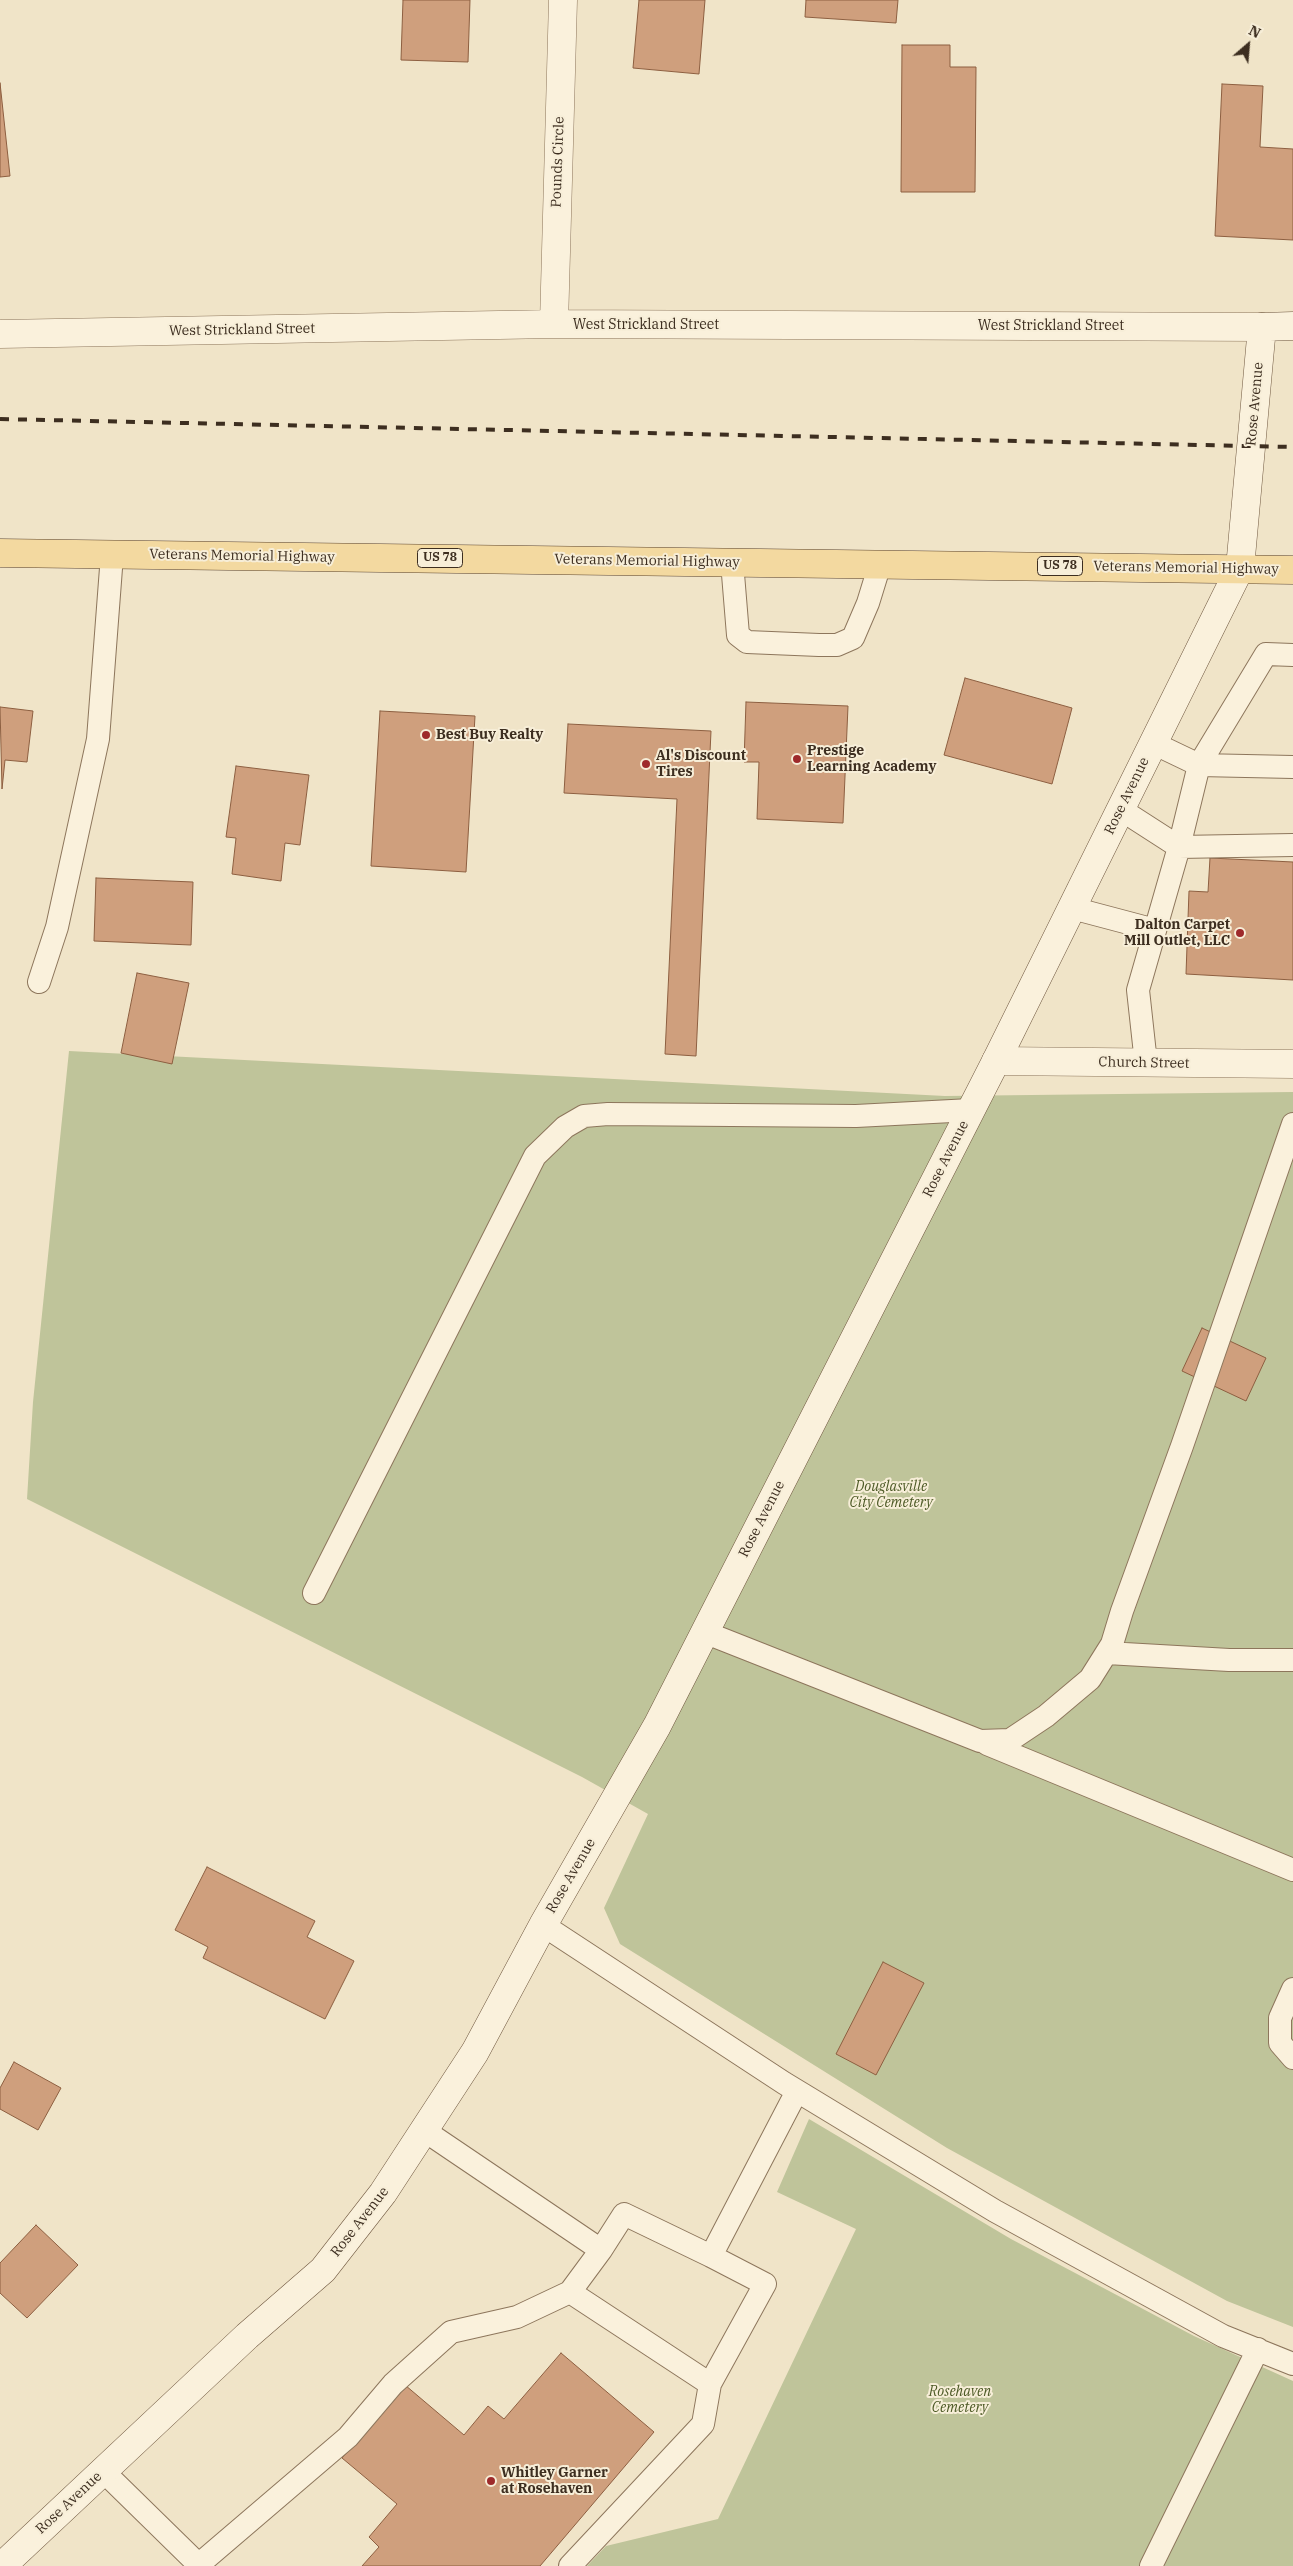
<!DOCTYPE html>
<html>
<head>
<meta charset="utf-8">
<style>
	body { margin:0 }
	#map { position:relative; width:1293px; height:2566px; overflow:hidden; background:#f0e4c8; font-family:"IBM Plex Serif",serif }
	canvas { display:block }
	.north { position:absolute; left:1223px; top:20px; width:50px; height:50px; -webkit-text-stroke:4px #f7eed8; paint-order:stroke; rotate:27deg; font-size:14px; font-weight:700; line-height:20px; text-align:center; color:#3d2e20 }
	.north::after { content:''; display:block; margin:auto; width:18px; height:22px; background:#3d2e20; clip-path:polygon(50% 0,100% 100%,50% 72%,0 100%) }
</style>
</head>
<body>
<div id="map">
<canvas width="1293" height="2566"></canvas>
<div class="north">N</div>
</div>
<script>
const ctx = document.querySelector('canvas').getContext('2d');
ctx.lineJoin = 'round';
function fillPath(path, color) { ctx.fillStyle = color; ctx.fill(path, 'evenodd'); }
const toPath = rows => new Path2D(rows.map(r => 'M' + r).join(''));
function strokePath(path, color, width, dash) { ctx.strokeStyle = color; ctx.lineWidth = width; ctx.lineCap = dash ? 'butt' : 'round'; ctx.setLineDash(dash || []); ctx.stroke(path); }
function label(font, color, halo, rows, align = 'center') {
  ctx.font = font + ' "IBM Plex Serif",serif'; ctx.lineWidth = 4; ctx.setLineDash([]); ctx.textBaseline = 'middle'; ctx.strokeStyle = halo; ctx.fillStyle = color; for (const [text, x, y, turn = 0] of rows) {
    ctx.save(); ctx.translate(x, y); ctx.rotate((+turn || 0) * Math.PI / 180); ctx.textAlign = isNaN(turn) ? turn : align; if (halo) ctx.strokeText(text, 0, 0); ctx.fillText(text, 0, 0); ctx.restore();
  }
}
fillPath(toPath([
	[69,1051,945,1096,1293,1092,1293,2327,1227,2301,947,2148,620,1944,604,1908,648,1814,582,1777,27,1499,33,1402],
	[809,2119,1011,2239,1194,2336,1293,2381,1293,2566,587,2566,606,2546,718,2519,856,2229,777,2192]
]), '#bfc49a');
const building = toPath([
	[403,0,470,0,468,62,401,60,403,0],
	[639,0,705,0,699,74,633,68,639,0],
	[806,0,898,0,896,23,805,17,806,0],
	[902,45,950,45,950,67,976,67,975,192,901,192,902,45],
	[0,83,10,176,0,177,0,83],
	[1222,84,1263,86,1260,147,1293,149,1293,240,1215,236,1222,84],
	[965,678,1072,708,1052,784,944,755,965,678],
	[746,702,848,706,843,823,757,819,759,762,744,762,746,702],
	[0,707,33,711,27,762,5,760,2,789,0,707],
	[380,711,475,716,466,872,371,866,380,711],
	[568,724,711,731,696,1056,665,1054,677,799,564,793,568,724],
	[236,766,309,775,300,845,285,843,281,881,232,874,236,838,226,837,236,766],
	[1210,858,1293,862,1293,980,1186,974,1189,891,1208,892,1210,858],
	[96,878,193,882,191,945,94,941,96,878],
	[137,973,189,983,172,1064,121,1053,137,973],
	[1202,1328,1266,1358,1246,1401,1182,1371,1202,1328],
	[207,1867,315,1921,307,1937,354,1961,325,2019,203,1958,208,1947,175,1930,207,1867],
	[883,1962,924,1983,876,2075,836,2054,883,1962],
	[14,2062,61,2088,38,2130,0,2109,0,2088,14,2062],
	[36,2225,78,2265,27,2318,0,2293,0,2263,36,2225],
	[561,2353,654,2432,540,2566,362,2566,379,2547,369,2537,397,2504,342,2458,405,2385,464,2435,488,2406,504,2419,561,2353]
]);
fillPath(building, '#cf9f7d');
strokePath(building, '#8d5f41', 1);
const lane = toPath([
	[732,562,738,635,747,642,819,645,837,645,853,638,868,603,880,564],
	[1293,655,1266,654,1199,765,1293,767],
	[1120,809,1179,847,1293,845],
	[1072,908,1155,930],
	[39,982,57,927,98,739,112,555],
	[1146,1063,1138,990,1179,847,1199,765,1153,743],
	[314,1593,535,1156,565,1127,584,1116,608,1114,856,1116,971,1110],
	[704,1632,980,1741,1010,1740,1046,1716,1090,1679,1112,1644,1122,1611,1182,1446,1293,1124],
	[1107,1653,1229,1660,1293,1660],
	[987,1744,1293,1870],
	[543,1925,784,2083,995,2211,1223,2336,1293,2364],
	[1293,1989,1280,2018,1280,2043,1293,2058],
	[425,2131,601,2250,624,2214,711,2256,797,2091],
	[601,2250,570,2292,710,2384,765,2284,711,2256],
	[103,2471,199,2565],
	[197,2566,348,2437,393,2384,451,2332,517,2317,570,2292],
	[570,2566,703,2424,710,2384],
	[1151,2566,1258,2349]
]);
const street = toPath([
	[554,324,563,0],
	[0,334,554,324,1262,327],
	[996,1061,1293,1064]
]);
const secondary = toPath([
	[2,2566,247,2336,323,2270,383,2193,475,2052,543,1925,657,1726,996,1061,1240,568,1262,327,1293,326]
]);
const primary = toPath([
	[0,553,1293,570]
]);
strokePath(lane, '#8d765c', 24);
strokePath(street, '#8d765c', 29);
strokePath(secondary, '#6f573f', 29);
strokePath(primary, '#5b4430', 29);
strokePath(lane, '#faf1dc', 22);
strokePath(street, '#faf1dc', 28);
strokePath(secondary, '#faf1dc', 28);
strokePath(primary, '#f3d9a0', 28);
strokePath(toPath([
	[0,419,1293,447]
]), '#3d2e20', 4, [9, 9]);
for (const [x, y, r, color] of [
	[426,735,5,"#9e2a2b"],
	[797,759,5,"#9e2a2b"],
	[646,764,5,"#9e2a2b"],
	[1240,933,5,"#9e2a2b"],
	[491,2481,5,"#9e2a2b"]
]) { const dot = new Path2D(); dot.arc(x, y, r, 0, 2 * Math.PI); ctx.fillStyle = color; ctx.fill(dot); strokePath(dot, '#f7eed8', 2); }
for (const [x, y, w] of [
	[440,558,45],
	[1060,566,45]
]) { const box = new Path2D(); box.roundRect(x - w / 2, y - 9.5, w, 19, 4); ctx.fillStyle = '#f7eed8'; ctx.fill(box); strokePath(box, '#3d2e20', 1); }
label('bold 12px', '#3d2e20', null, [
	["US 78",440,558],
	["US 78",1060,566]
]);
label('14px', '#3d2e20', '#f7eed8', [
	["Pounds Circle",558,162,-88],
	["West Strickland Street",646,325],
	["West Strickland Street",1051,326],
	["West Strickland Street",242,330,-1],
	["Rose Avenue",1255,404,-85],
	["Veterans Memorial Highway",242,556,1],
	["Veterans Memorial Highway",647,561,1],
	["Veterans Memorial Highway",1186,568,1],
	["Rose Avenue",1127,796,-64],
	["Church Street",1144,1063,1],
	["Rose Avenue",946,1159,-63],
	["Rose Avenue",762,1519,-63],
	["Rose Avenue",571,1876,-60],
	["Rose Avenue",360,2222,-52],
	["Rose Avenue",69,2503,-43]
]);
label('bold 14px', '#3d2e20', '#f7eed8', [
	["Best Buy Realty",436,735],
	["Prestige",807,751],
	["Learning Academy",807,767],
	["Al's Discount",656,756],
	["Tires",656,772],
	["Dalton Carpet",1230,925,"right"],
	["Mill Outlet, LLC",1230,941,"right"],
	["Whitley Garner",501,2473],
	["at Rosehaven",501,2489]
], 'left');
label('italic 14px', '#4d5a26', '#f7eed8', [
	["Douglasville",891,1487],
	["City Cemetery",891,1503],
	["Rosehaven",960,2392],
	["Cemetery",960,2408]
]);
</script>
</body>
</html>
